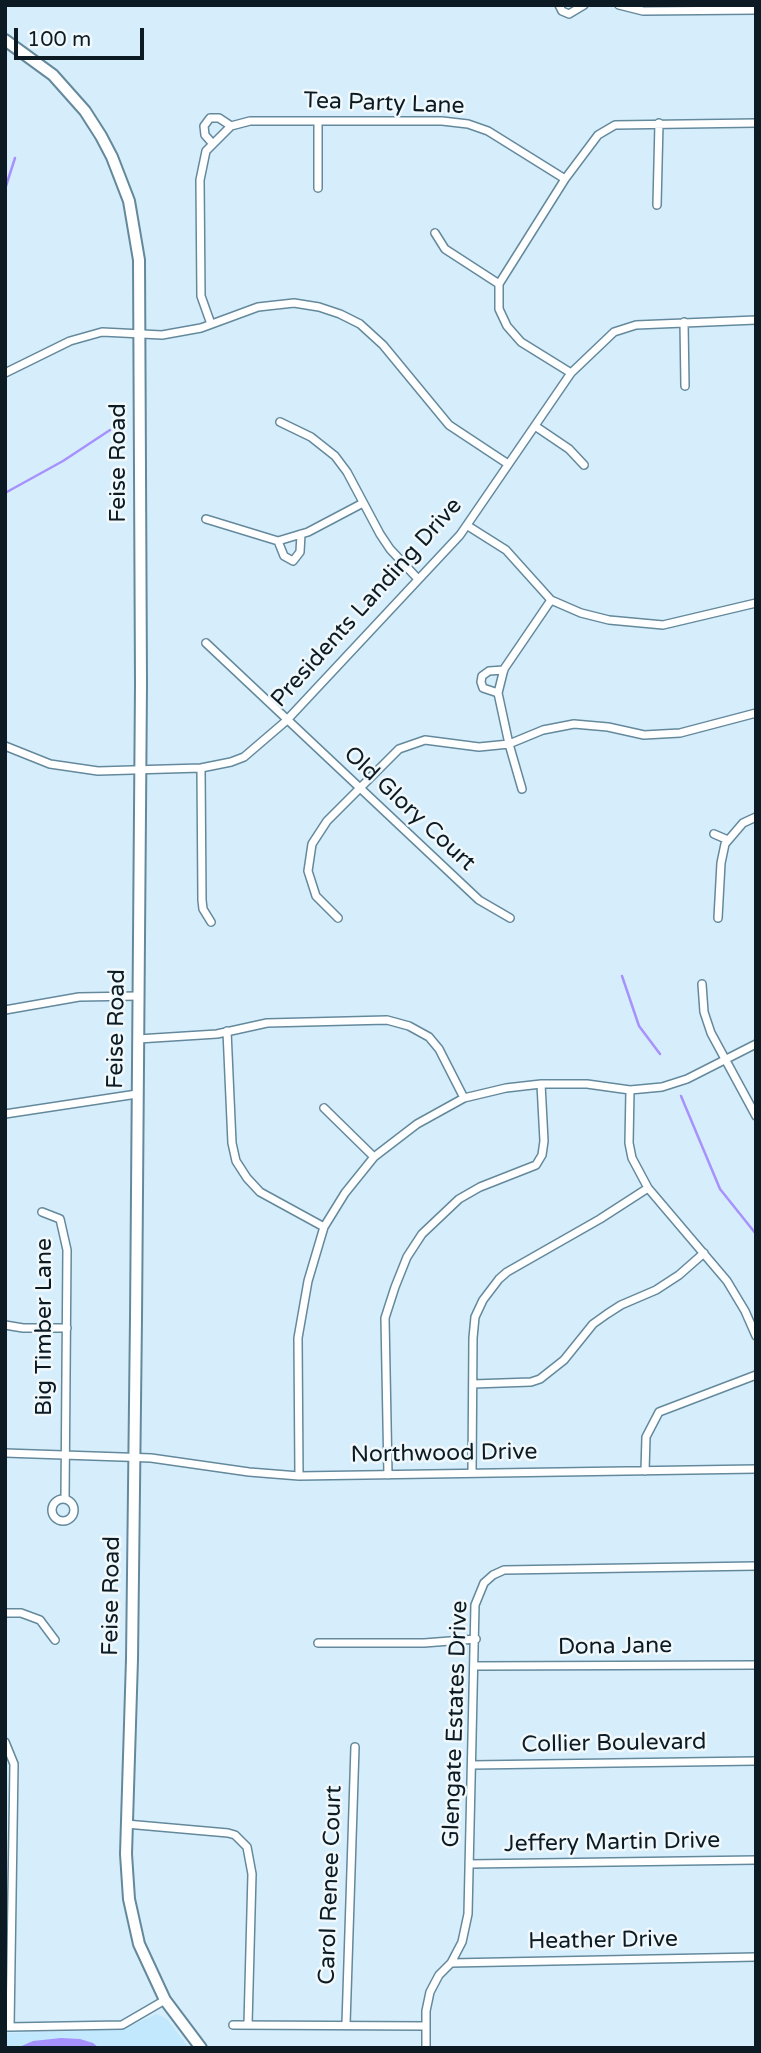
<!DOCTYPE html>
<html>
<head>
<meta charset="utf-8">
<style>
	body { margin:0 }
	#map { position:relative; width:761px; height:2053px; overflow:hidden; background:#d6eefb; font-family:"Varela Round",sans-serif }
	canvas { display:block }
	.frame { position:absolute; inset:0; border:7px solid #0c1b23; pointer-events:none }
	.scale { position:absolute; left:14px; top:28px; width:130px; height:32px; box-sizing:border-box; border:4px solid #0c1b23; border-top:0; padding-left:9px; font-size:21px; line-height:24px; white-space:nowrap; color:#0c1b23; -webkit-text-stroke:5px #f0f8fc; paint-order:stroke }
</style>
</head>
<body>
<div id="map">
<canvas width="761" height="2053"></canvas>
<div class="frame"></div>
<div class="scale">100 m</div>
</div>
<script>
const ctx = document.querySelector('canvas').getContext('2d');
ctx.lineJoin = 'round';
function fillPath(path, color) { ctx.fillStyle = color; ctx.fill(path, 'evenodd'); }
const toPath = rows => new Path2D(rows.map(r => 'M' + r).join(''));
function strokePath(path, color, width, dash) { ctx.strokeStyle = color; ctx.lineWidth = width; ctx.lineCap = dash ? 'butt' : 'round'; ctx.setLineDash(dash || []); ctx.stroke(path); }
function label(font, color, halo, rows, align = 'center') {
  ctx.font = font + ' "Varela Round",sans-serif'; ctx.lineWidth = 5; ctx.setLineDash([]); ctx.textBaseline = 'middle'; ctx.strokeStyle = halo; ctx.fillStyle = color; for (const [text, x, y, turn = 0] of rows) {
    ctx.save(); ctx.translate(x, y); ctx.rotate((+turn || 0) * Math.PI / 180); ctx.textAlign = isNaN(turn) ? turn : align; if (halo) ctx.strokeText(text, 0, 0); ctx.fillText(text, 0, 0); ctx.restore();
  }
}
fillPath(toPath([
	[157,2014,167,2019,189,2048,5,2048,5,2033,120,2030]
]), '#c2e8fd');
fillPath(toPath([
	[61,2038,80,2039,93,2043,99,2048,17,2048,33,2041]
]), '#a791fc');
strokePath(toPath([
	[5,189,15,158],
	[5,493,63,461,110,430],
	[622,976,639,1026,660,1054],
	[681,1096,720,1189,756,1234]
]), '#a791fc', 2.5);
const street = toPath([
	[559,5,562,11,569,14,584,5],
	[619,5,643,11,756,10],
	[212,143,205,135,204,126,210,118,219,118,231,126],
	[318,188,318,121],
	[657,205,659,123],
	[435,233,445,249,499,284],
	[684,322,685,386],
	[211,324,201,296,200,180,206,151,231,126,250,121,442,121,468,124,488,131,565,179],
	[5,373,70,341,102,332,162,335,201,328,258,307,294,303,319,307,340,314,360,324,383,345,449,425,508,464],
	[571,373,521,342,507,326,499,309,499,284,565,179,598,135,615,125,756,123],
	[280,422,311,437,335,456,347,472,380,534,390,549,418,579],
	[535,426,569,449,584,465],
	[206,519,278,541,308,532,363,503],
	[468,526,506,550,551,600,581,613,609,620,663,625,756,603],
	[278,541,284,556,293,561,300,552,301,534],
	[206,643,479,900,510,918],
	[498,693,483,688,481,682,482,676,489,671,504,670],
	[5,746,50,764,98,771,201,768,231,762,244,757,286,721,460,535,571,373,614,332,636,325,756,320],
	[201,768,202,900,203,909,211,922],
	[522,789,509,744,498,693,504,669,551,600],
	[714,834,728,840],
	[338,918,316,896,308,871,312,844,327,821,399,749,425,740,479,747,509,744,543,730,574,724,608,727,644,735,680,733,756,713],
	[718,918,721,863,725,844,743,823,756,817],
	[702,984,704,1012,711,1033,756,1116],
	[5,1010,79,997,138,996],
	[227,1031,232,1143,236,1161,247,1178,260,1192,324,1227],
	[138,1039,217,1034,267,1023,387,1020,409,1026,429,1037,439,1049,464,1098],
	[630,1090,629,1143,632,1158,648,1188,727,1281,745,1311,756,1336],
	[324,1108,374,1157],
	[5,1114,137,1094],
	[42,1212,60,1219,67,1250,65,1499],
	[5,1325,23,1328,67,1328],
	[473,1384,531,1382,540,1379,564,1360,593,1324,607,1314,621,1305,656,1290,679,1275,704,1253],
	[5,1453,151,1458,249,1472,299,1476,756,1469],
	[645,1471,646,1437,659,1412,756,1375],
	[472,1472,473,1338,475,1317,483,1300,499,1279,507,1272,600,1219,648,1188],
	[388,1475,385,1318,395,1287,407,1257,422,1234,459,1199,480,1187,536,1165,542,1155,544,1141,541,1084],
	[299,1476,298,1338,308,1281,324,1227,345,1193,374,1157,417,1124,464,1098,506,1088,541,1084,587,1084,630,1090,662,1087,687,1079,756,1044],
	'52 1510a11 11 0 1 1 22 0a11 11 0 1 1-22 0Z',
	[5,1613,21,1613,40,1620,55,1640],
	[318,1643,424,1643,476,1639],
	[475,1666,756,1665],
	[5,1742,14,1764,10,2027],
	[472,1765,756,1761],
	[126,1824,228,1833,235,1835,247,1847,252,1874,248,2024],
	[469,1864,756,1860],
	[451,1963,756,1957],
	[346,2024,355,1747],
	[233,2025,425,2026],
	[8,2027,122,2025,165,2000],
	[426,2048,426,2011,430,1992,439,1975,451,1963,462,1942,468,1914,475,1605,484,1583,493,1575,504,1570,756,1566]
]);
const secondary = toPath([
	[5,40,53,75,85,111,101,136,112,157,129,201,139,260,141,684,136,1318,132,1659,126,1854,129,1899,139,1944,165,2000,201,2048]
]);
strokePath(street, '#64899d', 10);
strokePath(secondary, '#64899d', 14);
strokePath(street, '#fff', 7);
strokePath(secondary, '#fff', 10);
label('23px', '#0c1b23', '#f0f8fc', [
	["Tea Party Lane",384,104,2],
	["Feise Road",119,463,-90],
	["Presidents Landing Drive",367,603,-48],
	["Old Glory Court",409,809,43],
	["Feise Road",117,1029,-89],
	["Big Timber Lane",45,1327,-90],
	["Northwood Drive",444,1454,-1],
	["Feise Road",112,1596,-89],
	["Dona Jane",615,1647,-1],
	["Glengate Estates Drive",456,1724,-88],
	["Collier Boulevard",614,1744,-1],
	["Jeffery Martin Drive",612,1843,-1],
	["Carol Renee Court",331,1885,-88],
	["Heather Drive",603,1941,-1]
]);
</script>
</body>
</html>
